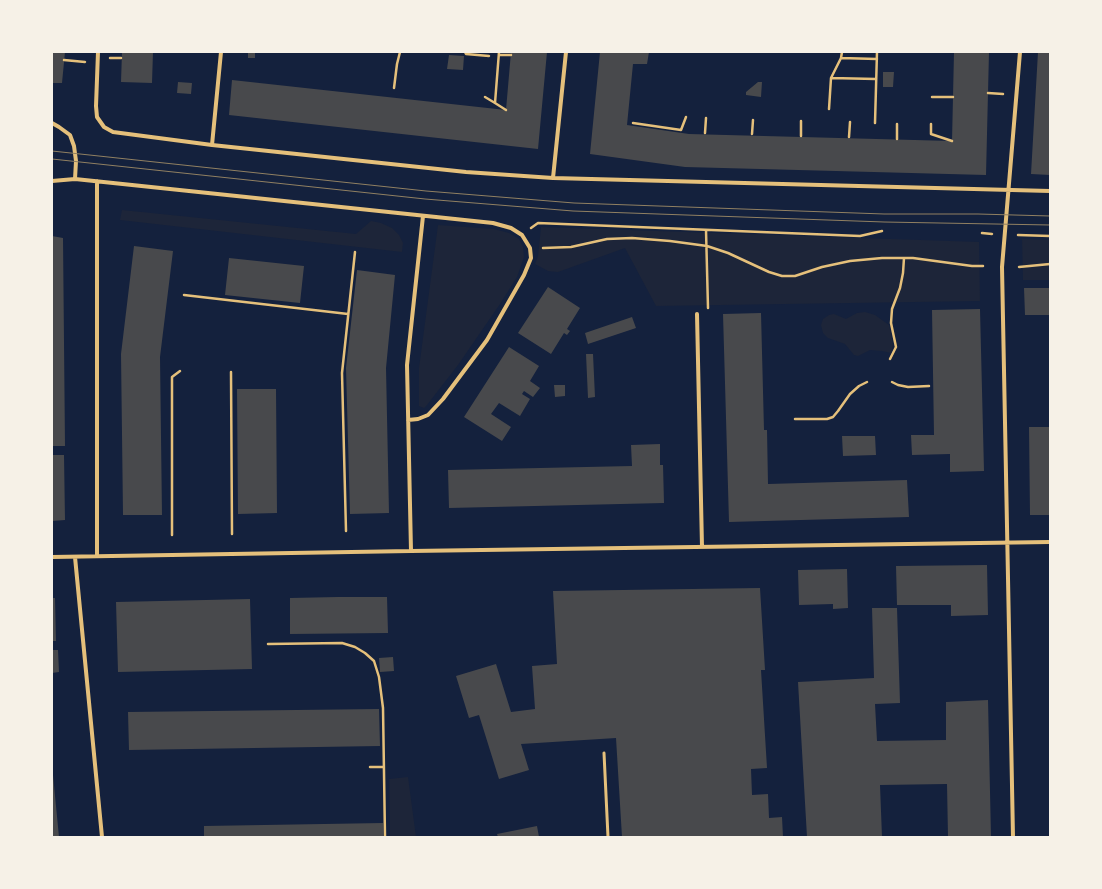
<!DOCTYPE html>
<html>
<head>
<meta charset="utf-8">
<style>
	body { margin:0 }
	#map { position:relative; width:1102px; height:889px; overflow:hidden; background:#14213d; font-family:Signika,sans-serif }
	canvas { display:block }
	.frame { position:absolute; inset:0; border:53px solid #f6f1e7; pointer-events:none }
</style>
</head>
<body>
<div id="map">
<canvas width="1102" height="889"></canvas>
<div class="frame"></div>
</div>
<script>
const ctx = document.querySelector('canvas').getContext('2d');
ctx.lineJoin = 'round';
function fillPath(path, color) { ctx.fillStyle = color; ctx.fill(path, 'evenodd'); }
const toPath = rows => new Path2D(rows.map(r => 'M' + r).join(''));
function strokePath(path, color, width, dash) { ctx.strokeStyle = color; ctx.lineWidth = width; ctx.lineCap = dash ? 'butt' : 'round'; ctx.setLineDash(dash || []); ctx.stroke(path); }
fillPath(toPath([
	[122,210,356,234,371,221,381,223,392,228,399,235,403,243,402,252,120,220],
	[438,225,494,229,509,233,519,239,523,247,524,257,517,277,500,304,458,365,427,405,424,408,419,406,419,368],
	[541,227,979,242,980,301,656,306,625,248,558,272,548,271,535,264,538,256],
	[1022,239,1050,240,1050,280,1023,280],
	[865,312,875,315,889,325,893,345,891,353,882,351,870,350,858,356,854,355,845,344,828,338,823,333,821,325,823,319,829,315,834,314,846,319,857,313],
	[408,777,416,837,390,837,389,779]
]), '#1d2539');
fillPath(toPath([
	[52,52,65,52,62,83,52,83],
	[122,52,153,52,152,83,121,82],
	[248,52,255,52,255,58,248,58],
	[511,52,547,52,538,149,229,115,232,80,506,110],
	[600,52,649,52,647,64,633,64,627,125,689,134,952,141,954,52,989,52,986,175,685,167,590,154],
	[1038,52,1050,52,1050,175,1031,174],
	[449,55,464,56,463,70,447,69],
	[883,72,894,72,893,87,883,87],
	[178,82,192,83,191,94,177,93],
	[758,82,762,82,761,97,746,95,746,92],
	[52,236,63,238,65,446,52,446],
	[134,246,173,251,160,357,162,515,123,515,121,354],
	[229,258,304,266,300,303,225,295],
	[357,270,395,275,386,368,389,513,350,514,346,368],
	[548,287,580,308,567,329,570,331,567,335,564,333,551,354,518,333],
	[1024,288,1050,288,1050,315,1025,315],
	[980,309,984,471,950,472,950,454,912,455,911,435,934,435,932,310],
	[761,313,764,430,767,430,768,484,907,480,909,517,729,522,723,314],
	[632,317,636,328,588,344,585,333],
	[509,347,539,366,530,381,540,388,533,397,524,391,522,394,530,399,520,416,499,403,491,414,511,427,502,441,464,417],
	[586,354,593,354,595,397,588,398],
	[554,385,565,385,565,396,555,397],
	[237,389,276,389,277,513,238,514],
	[1029,427,1050,427,1050,515,1030,515],
	[842,436,875,436,876,455,843,456],
	[660,444,660,465,663,465,664,503,449,508,448,470,632,466,631,445],
	[52,455,64,455,65,520,52,521],
	[987,565,988,615,951,616,951,605,897,605,896,566],
	[847,569,848,608,833,609,833,604,799,605,798,570],
	[760,588,765,670,761,670,767,768,751,769,752,795,768,794,769,818,782,817,783,837,622,837,616,738,521,744,529,770,499,779,479,715,469,718,456,676,496,664,511,712,535,709,532,666,557,664,553,591],
	[338,597,387,597,388,633,290,634,290,598],
	[52,598,55,598,56,641,52,641],
	[250,599,252,669,118,672,116,602],
	[872,608,897,608,900,703,875,704,877,741,946,740,946,702,988,700,991,837,948,837,947,784,880,785,882,837,807,837,798,682,874,678],
	[52,650,58,650,59,672,52,673],
	[393,657,394,671,380,672,379,658],
	[379,709,380,746,129,750,128,712],
	[52,775,53,775,59,837,52,837],
	[383,823,383,837,204,837,204,826],
	[537,826,539,837,498,837,497,834]
]), '#48494c');
strokePath(toPath([
	[465,52,466,54,489,56],
	[499,55,511,55],
	[110,58,121,58],
	[841,58,877,59],
	[64,60,85,62],
	[831,78,876,79],
	[394,88,397,64,400,52],
	[988,93,1003,94],
	[485,97,495,103,499,52],
	[932,97,953,97],
	[495,103,506,110],
	[829,109,831,78,841,58,842,52],
	[801,121,801,136],
	[633,123,681,130,686,117],
	[875,123,877,52],
	[931,124,931,134,952,141],
	[705,133,706,118],
	[752,134,753,120],
	[849,137,850,122],
	[897,139,897,124],
	[531,228,538,223,860,236,882,231],
	[706,230,708,308],
	[982,233,992,234],
	[1018,235,1050,236],
	[543,248,571,247,607,239,632,238,670,241,707,246,728,253,769,272,782,276,795,276,822,267,850,261,882,258,913,258,972,266,983,266],
	[1019,267,1050,264],
	[184,295,348,314],
	[890,359,896,347,891,323,892,309,900,288,903,273,904,258],
	[231,372,232,534],
	[892,382,898,385,908,387,929,386],
	[795,419,827,419,833,417,838,411,850,394,859,386,867,382],
	[346,531,342,373,355,252],
	[172,535,172,377,180,371],
	[268,644,342,643,355,647,365,653,374,661,379,677,383,708,385,837],
	[370,767,384,767]
]), '#e5c07b', 2.5);
strokePath(toPath([
	[604,753,608,837]
]), '#e5c07b', 3);
strokePath(toPath([
	[98,52,96,106,97,117,104,127,113,132,212,145,466,172,553,178,1050,191],
	[52,123,59,127,70,135,74,146,76,161,75,179],
	[212,145,221,52],
	[553,178,566,52],
	[52,181,75,179,493,223,511,228,522,235,530,248,531,258,524,275,487,340,443,399,428,415,418,419,408,420],
	[697,314,702,547],
	[411,551,407,365,423,216],
	[97,556,97,181],
	[52,557,411,551,1050,542],
	[75,557,102,837],
	[1013,837,1002,267,1020,52]
]), '#e5c07b', 4);
strokePath(toPath([
	[52,151,426,191,574,203,884,214,978,214,1050,216],
	[52,159,425,199,573,211,884,222,1050,225]
]), '#918062', 1);
</script>
</body>
</html>
